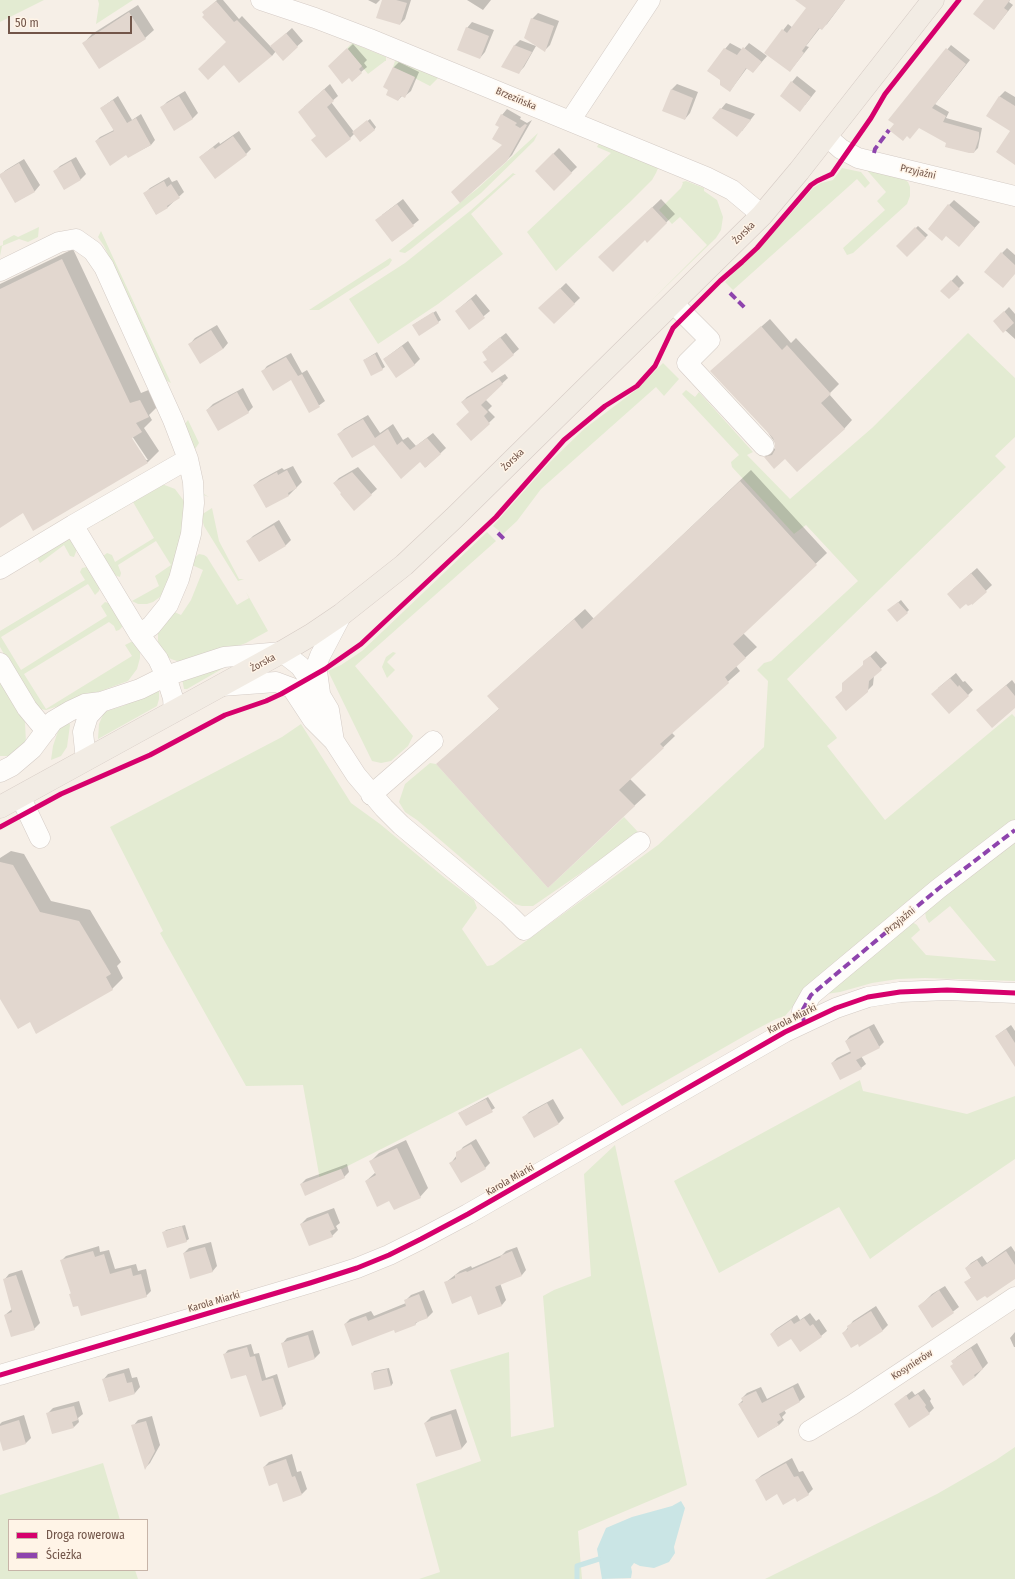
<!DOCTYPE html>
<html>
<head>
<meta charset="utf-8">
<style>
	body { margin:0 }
	#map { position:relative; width:1015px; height:1579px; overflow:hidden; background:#f6efe7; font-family:"Fira Sans Condensed",sans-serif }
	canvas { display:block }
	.legend { position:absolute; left:8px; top:1519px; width:140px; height:52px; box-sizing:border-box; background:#fff4e7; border:1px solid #c7b4a8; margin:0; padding:5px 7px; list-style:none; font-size:12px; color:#725549 }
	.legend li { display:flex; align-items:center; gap:8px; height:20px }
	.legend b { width:20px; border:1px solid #c7b4a8 }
	.scale { position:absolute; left:8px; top:16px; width:124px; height:18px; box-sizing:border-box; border:2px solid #725549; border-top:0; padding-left:5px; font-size:12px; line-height:14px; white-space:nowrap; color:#725549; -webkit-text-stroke:3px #fff4e7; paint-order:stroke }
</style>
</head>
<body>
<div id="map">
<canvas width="1015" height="1579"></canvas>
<ul class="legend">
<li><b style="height:5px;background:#d6006c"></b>Droga rowerowa</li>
<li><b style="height:5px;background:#8e44ad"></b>Ścieżka</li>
</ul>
<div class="scale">50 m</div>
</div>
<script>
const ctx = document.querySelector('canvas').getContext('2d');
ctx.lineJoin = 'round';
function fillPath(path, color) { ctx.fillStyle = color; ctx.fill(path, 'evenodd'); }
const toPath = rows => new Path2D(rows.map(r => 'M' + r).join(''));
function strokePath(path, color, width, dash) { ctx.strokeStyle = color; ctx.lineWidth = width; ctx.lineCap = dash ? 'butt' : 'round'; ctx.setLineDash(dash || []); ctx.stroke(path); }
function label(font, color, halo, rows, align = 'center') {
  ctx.font = font + ' "Fira Sans Condensed",sans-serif'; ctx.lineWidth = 3; ctx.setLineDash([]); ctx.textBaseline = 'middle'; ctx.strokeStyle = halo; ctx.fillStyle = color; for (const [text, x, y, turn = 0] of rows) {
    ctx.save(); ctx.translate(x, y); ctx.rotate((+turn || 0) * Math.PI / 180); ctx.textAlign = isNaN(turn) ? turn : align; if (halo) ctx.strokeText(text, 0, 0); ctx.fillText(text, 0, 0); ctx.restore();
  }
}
fillPath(toPath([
	[0,0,44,0,0,22],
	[98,0,133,0,96,24,99,4],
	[352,43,386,57,386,61,385,61,368,74,347,48],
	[395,61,399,61,439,77,430,86,393,67],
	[538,133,534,141,481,193,411,249,405,253,400,252,399,251,477,189],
	[599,143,658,168,656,173,652,180,630,202,556,271,527,232,611,153,597,147],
	[842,168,861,172,870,183,865,188,857,179,733,290,725,282,784,221,813,188,821,183,833,180],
	[865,168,899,176,908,182,910,187,910,196,907,204,853,253,847,255,843,248,885,210,877,201,886,192],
	[513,173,516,175,514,175,471,214,503,254,438,304,378,344,349,299,405,263,470,211],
	[686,181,704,188,704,191,717,200,723,217,721,230,716,238,650,302,707,245,680,217,672,224,659,210,681,188,683,183,682,182],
	[39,227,38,237,28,242,19,239,2,246,0,256,0,246,3,245,3,241,14,235,18,237],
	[101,231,111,253,171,383,167,381,162,372,104,246,98,237],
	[390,258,392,260,389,265,319,310,309,310],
	[968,333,1015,378,1015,437,995,456,1006,467,787,679,835,735,837,738,827,746,885,820,1012,714,1015,717,1015,825,802,996,785,1016,776,1019,753,1031,622,1106,581,1048,320,1180,303,1085,246,1086,160,933,163,931,110,827,282,737,301,724,351,803,380,824,445,878,474,900,477,908,462,929,487,966,493,965,658,845,764,747,768,681,757,670,764,663,771,661,858,581,806,525,794,534,732,467,731,462,739,455,682,394,686,390,695,397,699,392,753,452,747,455,790,499,872,428],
	[663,363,679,379,664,396,656,387,541,489,517,521,503,534,493,526,550,462,584,429,636,390],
	[188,420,199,443,193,452,202,493,209,497,201,494,184,425],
	[162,484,175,489,184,501,184,530,180,545,165,589,160,597,153,602,147,604,138,604,132,601,159,586,155,576,171,565,156,541,118,565,121,573,120,577,114,575,102,557,107,553,112,555,115,562,154,538,133,502,102,521,100,517],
	[212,508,219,541,239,579,244,579,238,581,204,526,201,515],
	[487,532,496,541,355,666,413,736,408,746,391,761,381,763,372,761,328,671,341,665,362,651],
	[66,539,71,540,77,549,74,557,70,556,64,545,40,563,36,556],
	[199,554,204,555,207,557,237,605,249,598,246,592,268,631,246,643,222,652,180,662,171,659,162,653,158,642,158,633,160,628,170,610,181,615,191,600,203,570,192,565,194,558],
	[87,567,100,584,99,591,95,595,88,584,1,637,21,670,107,616,101,606,105,602,111,604,121,619,122,627,119,630,116,631,114,626,109,622,24,674,46,709,132,656,125,645,131,642,134,642,140,651,140,658,137,669,128,681,68,703,46,710,35,708,0,647,0,631,85,580,80,572,82,568],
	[393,652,396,653,387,662,395,670,387,678,382,667,386,657],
	[227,666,187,689,184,689,182,678],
	[0,679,25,722,26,743,9,756,0,756],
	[159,691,159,699,157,706,98,739,99,724,104,712,123,706,146,695],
	[68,719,70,725,67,747,61,756,51,760,53,746,59,728],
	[430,763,436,764,548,888,624,817,639,833,533,906,522,906,515,904,417,820,405,812,399,802,405,784],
	[1015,836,1015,981,925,978,898,979,872,983,840,992,819,995,912,922,917,925,920,930,911,938,926,955,996,961,950,906,929,923,926,918,925,912],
	[860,1080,863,1091,967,1114,1015,1096,1015,1159,916,1226,870,1259,839,1207,719,1273,674,1181],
	[615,1145,687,1485,578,1531,582,1579,419,1579,440,1572,416,1484,481,1461,450,1370,509,1352,511,1437,554,1427,543,1296,554,1290,591,1276,584,1174],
	[1015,1447,1015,1579,765,1579,937,1494,996,1460],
	[103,1463,120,1520,9,1520,9,1570,135,1570,138,1579,0,1579,0,1495]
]), '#e3ebd2');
fillPath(toPath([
	[681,1501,685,1508,674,1547,675,1553,669,1562,654,1568,640,1566,634,1563,631,1567,632,1572,631,1578,602,1579,597,1549,606,1528,632,1517,672,1506]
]), '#cae5e5');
fillPath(toPath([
	[217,0,223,0,239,19,242,16,271,47,292,28,303,41,283,59,276,51,272,56,227,42,208,8],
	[368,0,380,0,376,4],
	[383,0,411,0,405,19,400,24],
	[467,0,491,0,483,10],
	[811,0,845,0,827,24,821,29,820,28,806,46,809,47,790,71,766,52,788,24,793,28,808,8],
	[985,0,1010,0,1009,2,1013,5,994,29],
	[138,5,154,30,145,38,84,43,92,34],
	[538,13,559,21,550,45,545,50,532,19],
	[472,22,494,30,485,52,480,58,467,28],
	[520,40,536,46,524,67,519,72,514,46],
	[730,43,743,50,749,43,767,56,753,72,747,68,730,91,725,49],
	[353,44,367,60,364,63,367,67,361,72,335,61],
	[951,45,970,60,935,104,949,112,946,118,982,128,978,148,974,152,948,142,919,127,895,124,890,119],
	[399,62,419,72,411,91,405,96,403,95,398,100,389,89,393,68],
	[797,76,816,91,805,105,792,82],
	[330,84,338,96,331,102,354,132,370,119,376,127,374,130,355,133,350,138,317,135,304,107],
	[677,84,698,92,690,113,685,119,671,90],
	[185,91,198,113,192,119,161,108,167,102],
	[1005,91,1015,97,1015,110,987,116,1000,96],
	[118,96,132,120,141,114,155,140,151,145,128,157,126,153,96,141,100,137,114,130,101,108],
	[726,103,755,114,742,131,721,109],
	[507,109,521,117,520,119,527,123,532,120,512,155,506,161,500,127,502,115],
	[239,131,251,149,246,154,200,157,219,142,220,144],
	[559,148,577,167,554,189,536,171],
	[76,157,86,174,81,179,64,189,55,171,60,166],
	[24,159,40,185,35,191,16,202,0,175,6,170],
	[169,177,172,182,177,180,184,192,168,207,156,214,144,194,150,188],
	[403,199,419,220,393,241,382,215],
	[661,199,675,214,647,241,645,239,600,257],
	[954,200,980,222,964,240,949,205],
	[918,226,928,235,907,256,897,246],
	[1007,248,1015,255,1015,274,1002,253],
	[73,249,141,393,151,389,159,405,149,415,152,420,144,428,159,451,148,462,34,529,23,512,0,527,0,284],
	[130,433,148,460,146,460,128,434],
	[957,275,964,283,949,298,942,291],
	[566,283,580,298,554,323,540,308],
	[476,294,490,311,469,328,456,311],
	[1009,307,1015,314,1015,339,1005,330,999,317],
	[436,311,441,320,420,334,416,323],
	[770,319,791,343,796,338,839,384,829,394,852,420,844,429,785,457,765,457,773,449,776,448,776,444,720,363],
	[217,325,228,343,223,349,190,344,195,338],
	[506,333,519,349,492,372,488,359,488,347],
	[408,341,420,359,414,365,384,359],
	[377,352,385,367,382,369,364,360],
	[291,353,302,373,307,370,325,401,310,412,292,379,263,371,267,366],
	[505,374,508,378,485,399,492,406,488,410,495,417,471,440,471,412,462,402,467,397],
	[243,388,253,407,248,412,207,410,213,404],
	[368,415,380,433,393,424,403,440,408,437,416,446,433,433,446,448,426,467,420,461,374,443,339,434,344,429],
	[293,466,302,482,289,495,266,507,254,485,260,480,282,468,284,470],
	[358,467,377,489,354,509,334,483,339,478],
	[751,470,827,553,743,633,757,647,736,666,740,671,671,732,675,736,630,779,646,795,634,806,437,764,500,708,500,685,585,609,594,619],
	[279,520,291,540,286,545,260,561,248,541,253,536],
	[977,568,992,585,973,603,953,589],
	[901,600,909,610,907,612,891,608],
	[876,651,887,663,874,675,873,685,867,691,843,691,864,664,864,662],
	[956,673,963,682,965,681,973,690,968,695,938,688],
	[1012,680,1015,684,1015,706,983,705],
	[11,851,24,854,51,901,90,910,121,962,117,966,123,978,112,989,30,1020,0,997,0,858],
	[874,1024,884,1042,879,1047,861,1056,866,1064,861,1068,832,1063,837,1058,851,1051,846,1041,850,1036],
	[1011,1025,1015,1031,1015,1061,996,1036],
	[488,1097,495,1108,467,1125,459,1113],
	[553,1099,564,1118,559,1123,524,1117,529,1112],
	[476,1139,490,1163,485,1168,451,1163,463,1147],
	[406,1140,428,1188,420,1197,366,1181,376,1172,371,1161,379,1153],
	[347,1164,349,1172,344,1177,301,1184,306,1179],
	[334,1208,340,1223,336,1226,338,1230,332,1236,301,1224,307,1218],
	[185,1225,189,1239,186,1241,163,1233,166,1230],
	[211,1242,217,1266,212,1272,184,1253,189,1248],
	[99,1246,100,1252,109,1250,115,1269,136,1264,138,1271,146,1269,151,1291,146,1296,79,1304,70,1294,72,1293,61,1261,66,1256],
	[1011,1246,1015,1252,1015,1277,966,1282,972,1277,966,1268,971,1263,982,1256,987,1263],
	[517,1247,526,1270,522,1275,500,1283,506,1300,502,1305,471,1295,445,1283,460,1271,471,1266,472,1268,502,1255,506,1251],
	[22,1270,40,1323,34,1329,5,1315,12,1309,4,1280,9,1274],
	[945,1286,959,1307,933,1327,919,1307,932,1294],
	[424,1290,433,1312,428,1317,419,1321,415,1324,395,1328,345,1324,350,1319,371,1311,374,1316,406,1303,405,1301,411,1295],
	[876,1306,888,1325,883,1330,860,1345,843,1334,853,1321],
	[810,1313,816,1321,819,1319,827,1331,821,1336,791,1338,771,1334,776,1329,797,1315,800,1320],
	[313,1330,320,1353,315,1358,289,1366,282,1344,287,1338],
	[1015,1332,1015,1347,1014,1347,1010,1338],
	[977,1343,988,1363,975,1377,963,1384,952,1361,958,1356],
	[251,1344,254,1354,259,1353,266,1378,277,1374,286,1404,282,1408,224,1355,228,1350],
	[129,1368,132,1378,137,1377,140,1387,135,1393,109,1401,103,1380,108,1374],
	[389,1368,393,1383,391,1386,372,1374,374,1371],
	[798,1383,805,1397,800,1401,784,1410,786,1413,782,1417,784,1420,779,1425,758,1437,739,1404,743,1400,742,1398,747,1393,761,1387,767,1399],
	[924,1389,931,1399,930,1401,934,1408,929,1413,895,1404,912,1391,915,1395],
	[79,1401,83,1414,78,1418,79,1422,74,1427,48,1413,53,1408],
	[456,1409,467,1442,462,1448,436,1456,425,1423,431,1417],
	[24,1415,31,1438,26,1443,0,1437,0,1424,2,1422],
	[152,1416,160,1445,150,1463,145,1468,133,1426,138,1420],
	[292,1454,297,1472,301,1471,307,1489,302,1494,277,1482,264,1467,269,1462],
	[792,1458,799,1472,803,1471,813,1489,808,1494,795,1496,778,1493,756,1480,762,1475]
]), '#0003');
strokePath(toPath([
	[577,1579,577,1566,599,1559]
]), '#cae5e5', 5);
fillPath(toPath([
	[382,0,396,0,407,3,400,25,376,18],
	[795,0,845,0,822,30,819,28,802,51,804,53,790,72,764,53,782,29,787,33,806,8],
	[984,0,1010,0,1004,8,1008,11,994,30,973,14],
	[216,1,234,22,237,20,272,56,239,83,224,65,208,80,198,69,226,42,202,17,204,15,202,12],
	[129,12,146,39,99,69,82,43],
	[531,18,554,26,545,52,524,38],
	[466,27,489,36,480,59,457,50],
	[286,33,298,47,283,61,270,46],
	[514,45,532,52,519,74,501,67],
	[743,47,762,62,753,73,746,68,730,92,720,85,720,80,707,71,724,48,737,55],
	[347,48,362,66,359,69,362,73,352,82,349,78,342,84,328,66],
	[946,48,966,64,932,108,946,116,943,122,979,132,979,138,974,153,969,153,945,147,946,143,919,128,910,139,907,136,903,141,889,130,894,124,888,120],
	[393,67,415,77,405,98,401,96,398,101,386,95,388,90,383,87],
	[791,81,811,97,800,112,780,96],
	[324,89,334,101,327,107,351,139,326,158,311,140,316,136,298,112],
	[671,89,693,98,685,120,662,111],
	[179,96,193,119,174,131,160,107],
	[999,96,1015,106,1015,165,996,152,1010,131,986,116],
	[113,100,127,123,136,118,151,145,128,158,126,155,110,166,95,141,114,131,100,108],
	[720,108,751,120,737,137,712,118],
	[501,114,517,123,515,125,520,128,525,124,527,125,507,161,460,203,451,192,502,145,492,139,499,127,495,125],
	[367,120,375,130,360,142,352,132],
	[233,136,247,155,215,179,199,157,213,147,215,149],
	[553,153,572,173,554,191,535,171],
	[71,161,81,180,64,190,53,171],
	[19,163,35,192,15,203,0,177,0,174],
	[164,181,167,187,171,184,180,198,167,206,168,208,156,215,143,193],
	[397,204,414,226,392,242,375,220],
	[948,204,975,228,959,247,946,236,942,241,928,229],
	[652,207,667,223,647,243,645,240,613,272,598,257],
	[915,227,926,238,907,257,896,246],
	[1001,252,1015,265,1015,274,1003,288,984,272],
	[62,259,130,403,140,400,149,417,136,423,142,432,132,438,148,463,33,531,23,513,0,528,0,289],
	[951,280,960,289,949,299,940,291],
	[560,288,575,304,554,324,538,308],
	[471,299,485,318,469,330,455,311],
	[1004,311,1014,323,1003,333,993,321],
	[433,312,439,323,419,336,412,325],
	[761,326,782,350,787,345,831,394,821,403,845,429,797,472,785,459,774,469,764,457,772,455,775,450,775,444,773,438,710,371],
	[211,330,223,349,200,364,188,344],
	[500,337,514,355,492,373,483,362,487,360,482,352],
	[402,346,415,365,396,378,383,359],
	[375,354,383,370,371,376,363,360],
	[286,357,298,376,302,374,320,407,309,413,291,380,273,391,261,371],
	[499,379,503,384,481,405,488,412,484,416,490,424,471,441,456,424,469,412,461,402],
	[237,392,249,413,218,431,206,410],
	[363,419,375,438,388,429,397,445,402,441,410,450,427,438,441,454,425,468,420,462,401,479,374,445,352,458,337,434],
	[287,470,297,488,288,493,289,496,266,508,253,485,277,472,278,475],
	[352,472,372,495,354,511,340,494,341,493,333,483],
	[740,481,817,565,733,644,746,658,725,677,729,683,660,744,664,748,619,790,635,806,548,888,436,764,499,709,487,696,574,619,582,629],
	[274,525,286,546,259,562,246,541],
	[971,573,987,592,972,605,972,604,968,606,966,604,960,609,947,594],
	[898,602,908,613,897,622,887,610],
	[870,656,882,670,869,681,868,692,846,711,835,697,842,691,842,683,863,665,863,661],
	[950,678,958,687,959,685,969,696,949,714,931,694],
	[1006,685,1015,696,1015,708,992,728,976,710],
	[0,862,13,865,40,912,79,921,111,974,106,977,113,990,36,1034,30,1022,18,1029,0,999],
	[869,1028,880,1048,856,1060,862,1069,840,1080,831,1063,851,1053,845,1041],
	[1006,1029,1015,1043,1015,1067,995,1036],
	[486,1099,493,1112,466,1126,458,1113],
	[547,1103,559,1124,534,1138,522,1117],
	[471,1144,486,1169,461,1183,449,1163,456,1159,456,1152],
	[397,1148,421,1198,394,1210,389,1201,377,1207,365,1181,376,1175,369,1161],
	[341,1169,345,1178,305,1196,300,1184],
	[328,1213,335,1229,330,1231,333,1237,309,1246,300,1224],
	[182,1226,187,1242,167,1248,162,1232],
	[205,1247,213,1272,190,1279,183,1253],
	[93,1251,95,1257,104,1254,110,1274,131,1268,133,1276,141,1274,147,1297,81,1316,78,1306,73,1307,69,1294,71,1294,60,1260],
	[512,1251,522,1276,495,1287,502,1306,478,1315,471,1296,452,1304,444,1282,455,1278,455,1275,466,1271,467,1272,501,1257,500,1256],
	[1006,1251,1015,1265,1015,1279,987,1298,985,1296,977,1301,964,1282,971,1278,965,1268,977,1260,982,1267],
	[16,1275,35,1330,11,1337,4,1315,12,1312,3,1279],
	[939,1290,954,1313,932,1328,918,1306],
	[419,1294,428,1318,415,1323,416,1325,395,1333,394,1330,352,1346,344,1324,366,1316,368,1321,406,1306,404,1300],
	[871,1311,883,1331,859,1347,858,1344,851,1348,842,1333,848,1329,847,1326],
	[804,1318,810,1326,813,1324,822,1337,800,1352,791,1339,778,1347,770,1334,791,1320,794,1324],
	[308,1335,315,1359,288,1368,281,1343],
	[247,1347,250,1357,255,1356,262,1381,273,1378,283,1409,260,1417,246,1375,231,1379,223,1354],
	[971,1348,983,1369,974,1375,975,1377,963,1386,950,1366,953,1364,951,1361],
	[387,1369,391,1386,374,1390,371,1373],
	[124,1373,127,1383,132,1382,135,1394,109,1402,102,1379],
	[793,1387,800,1402,779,1414,782,1419,777,1422,779,1425,758,1438,738,1404,743,1402,741,1398,756,1391,762,1403],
	[918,1394,926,1405,925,1407,930,1414,909,1428,894,1404,906,1395,909,1400],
	[74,1406,78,1420,72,1422,74,1428,52,1434,46,1413],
	[451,1414,462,1449,436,1457,424,1423],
	[19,1420,26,1444,3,1451,0,1441,0,1426],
	[146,1421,155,1451,145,1470,131,1425],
	[286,1459,292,1477,295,1476,302,1495,283,1502,277,1483,269,1486,263,1467],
	[786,1463,794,1477,798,1476,809,1495,797,1502,795,1498,783,1505,777,1494,766,1501,755,1480]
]), '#e2d7cf');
const minor = toPath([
	[261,0,315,18,370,39,706,177,732,190,762,215],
	[570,121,650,0],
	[826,136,841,149,858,158,1015,196],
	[0,271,59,242,76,239,93,251,104,267,173,420,188,459,193,482,194,503,191,534,179,579,168,605,151,626,139,634],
	[673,303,710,340,687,363,764,446],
	[73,525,188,459],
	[0,569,73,525,139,634,158,659,166,676,173,698,174,712],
	[0,663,27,708,46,731],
	[221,686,276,682,292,688,313,720,334,741,356,775,384,808,401,825,508,914,524,930,640,842],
	[320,693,317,671,317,664,320,656,342,614],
	[86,760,83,732,88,716,101,702],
	[0,772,12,766,32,749,53,721,70,711,85,704,101,702,140,689,166,676,224,657,282,652,300,666,320,695,329,710,334,741],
	[371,795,433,741],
	[20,796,40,838],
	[804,1022,802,1011,811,995,938,889,1015,830],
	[0,1375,310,1283,357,1268,389,1255,421,1239,468,1214,785,1032,836,1008,868,997,900,992,947,990,1015,993],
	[809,1431,852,1405,1015,1297]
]);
const major = toPath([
	[0,807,282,652,311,635,342,614,404,565,454,518,762,215,799,171,933,0]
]);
strokePath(minor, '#d4cbc5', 21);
strokePath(major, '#d5cac4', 23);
strokePath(minor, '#fefdfb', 20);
strokePath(major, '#f2ece4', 22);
strokePath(toPath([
	[874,153,875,149,889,130],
	[730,293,745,308],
	[498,533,505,540],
	[804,1022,802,1011,811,995,938,889,1015,830]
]), '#8e44ad', 4, [8, 4]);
strokePath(toPath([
	[0,827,61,794,150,755,225,715,266,701,281,694,325,669,361,644,496,517,564,440,605,406,637,386,655,366,673,328,720,281,742,262,757,248,811,185,817,181,832,174,871,118,885,94,959,0],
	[0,1375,310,1283,357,1268,389,1255,421,1239,468,1214,785,1032,836,1008,868,997,900,992,947,990,1015,993]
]), '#d6006c', 5);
label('10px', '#725549', '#fff4e7', [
	["Brzezińska",516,99,23],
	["Przyjaźni",918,172,13],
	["Żorska",744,233,-45],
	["Żorska",513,460,-44],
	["Żorska",263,663,-28],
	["Przyjaźni",900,921,-40],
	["Karola Miarki",792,1019,-27],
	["Karola Miarki",510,1180,-30],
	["Karola Miarki",214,1302,-16],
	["Kosynierów",912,1365,-33]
]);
</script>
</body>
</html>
